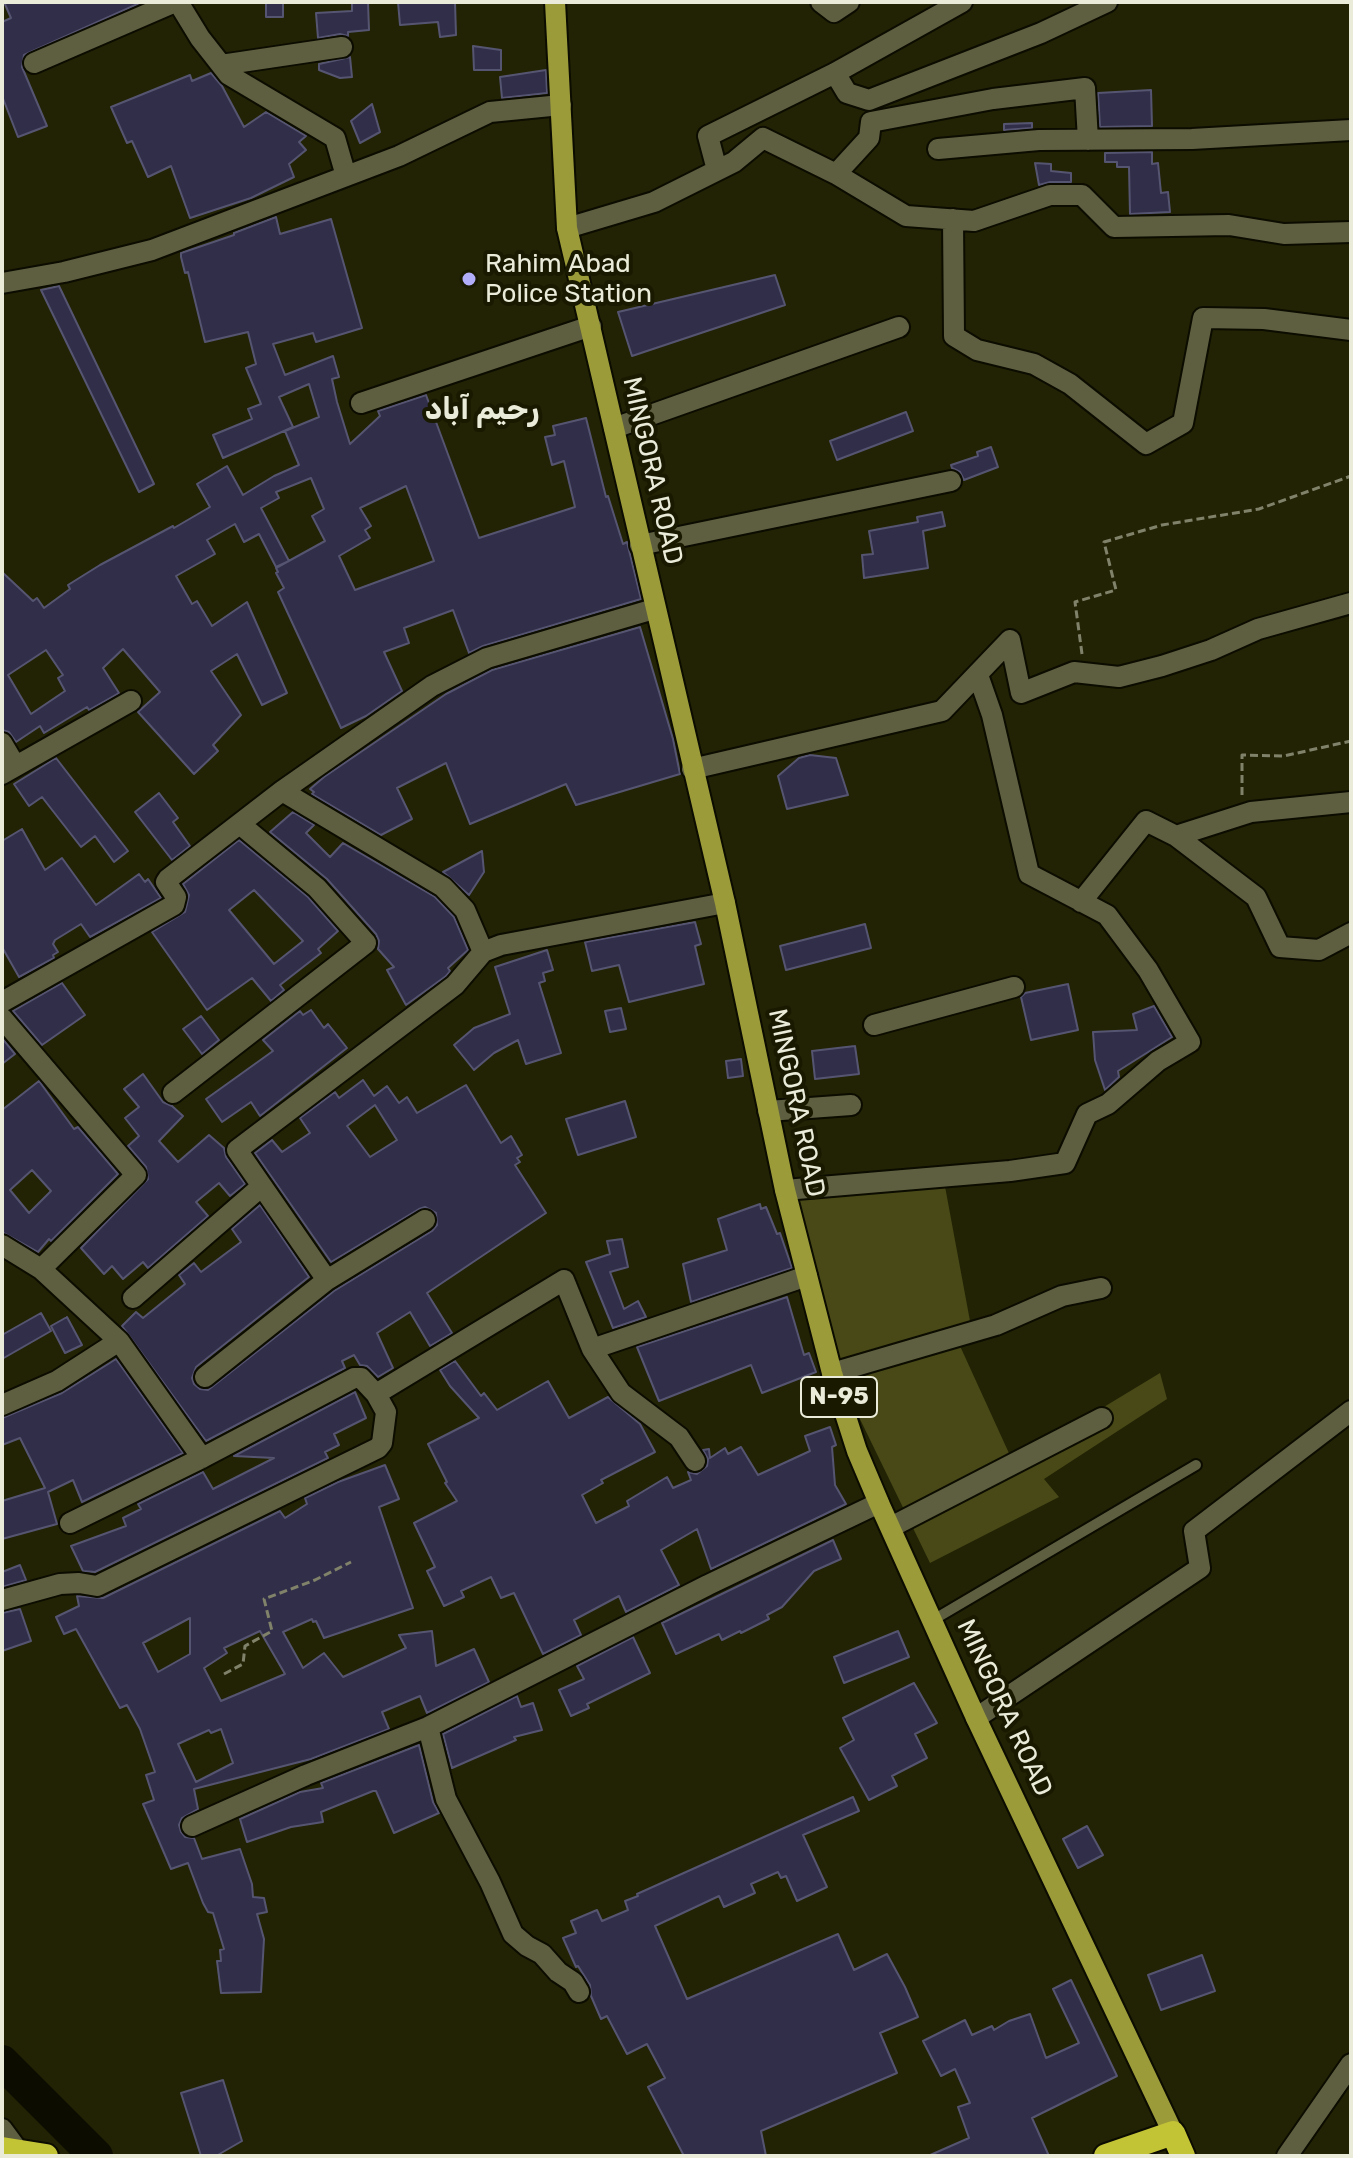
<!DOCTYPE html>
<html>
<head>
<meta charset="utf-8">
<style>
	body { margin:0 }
	#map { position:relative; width:1353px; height:2158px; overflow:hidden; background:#222305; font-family:Rubik,sans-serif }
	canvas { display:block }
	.frame { position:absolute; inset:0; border:4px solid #eaebd9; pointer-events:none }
</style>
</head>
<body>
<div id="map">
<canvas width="1353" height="2158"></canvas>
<div class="frame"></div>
</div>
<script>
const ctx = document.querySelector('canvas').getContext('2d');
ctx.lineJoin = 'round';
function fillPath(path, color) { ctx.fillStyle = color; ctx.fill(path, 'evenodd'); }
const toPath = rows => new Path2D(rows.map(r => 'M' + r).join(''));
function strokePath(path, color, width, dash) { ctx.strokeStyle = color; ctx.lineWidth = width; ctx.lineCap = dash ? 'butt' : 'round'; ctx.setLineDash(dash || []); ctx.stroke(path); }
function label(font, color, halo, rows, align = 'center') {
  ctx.font = font + ' Rubik,Vazirmatn,sans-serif'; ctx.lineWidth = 8; ctx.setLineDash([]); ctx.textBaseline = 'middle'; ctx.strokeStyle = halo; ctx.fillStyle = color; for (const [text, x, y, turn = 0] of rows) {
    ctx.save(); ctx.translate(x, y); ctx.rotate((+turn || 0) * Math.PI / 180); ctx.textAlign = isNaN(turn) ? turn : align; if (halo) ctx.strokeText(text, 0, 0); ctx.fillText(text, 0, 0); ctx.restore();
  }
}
fillPath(toPath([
	[944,1181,970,1321,955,1335,1013,1462,1160,1373,1167,1399,1044,1479,1059,1497,930,1563,857,1413,785,1190]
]), '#484917');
strokePath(toPath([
	[2,2062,96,2156]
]), '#0c0c00', 34);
const building = toPath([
	[4,2,142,2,24,55,22,67,47,126,18,137,2,96,2,22,11,18,4,2],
	[266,2,283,2,283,17,266,17,266,2],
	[352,2,368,2,369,30,348,32,348,36,340,34,318,38,316,13,352,11,352,2],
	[398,2,455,2,456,35,440,37,438,22,400,25,398,2],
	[473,46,501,50,501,70,474,70,473,46],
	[350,57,352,77,340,78,319,70,319,64,350,57],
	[546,70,547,93,502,98,500,77,546,70],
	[211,73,222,86,244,127,266,112,306,136,299,142,306,150,289,164,294,177,251,198,190,218,171,166,148,177,132,141,127,143,111,107,190,75,192,81,211,73],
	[1151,90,1152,126,1100,127,1098,93,1151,90],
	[372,104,380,132,360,143,351,121,372,104],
	[1032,123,1032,128,1004,130,1004,124,1032,123],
	[1152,152,1152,164,1158,163,1161,193,1168,192,1170,212,1130,214,1129,167,1117,167,1117,162,1105,162,1105,153,1152,152],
	[1035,163,1051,164,1051,171,1071,173,1071,182,1050,182,1039,185,1035,163],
	[276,217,280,234,331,219,362,328,316,342,313,333,273,344,285,375,333,356,339,377,332,379,337,402,350,444,380,416,378,411,426,395,479,538,575,507,564,461,552,465,545,437,555,435,553,426,586,418,606,497,608,496,623,544,627,542,641,599,483,646,469,653,453,610,404,628,409,643,384,652,402,691,366,716,341,728,278,592,284,588,276,573,278,572,276,568,325,541,312,516,324,509,311,478,276,492,279,498,261,508,289,561,276,567,259,534,244,542,235,524,207,540,215,554,176,576,192,604,197,601,212,626,247,602,287,693,262,705,237,654,211,671,241,715,213,745,218,751,194,774,138,712,160,692,123,649,103,668,119,693,89,710,87,707,44,733,40,726,16,742,9,732,2,730,2,572,33,601,37,598,44,608,70,589,68,585,100,565,173,526,174,528,210,507,197,484,227,466,243,495,274,476,299,465,285,431,319,417,309,384,279,397,293,427,223,458,213,435,252,419,248,409,261,404,246,368,256,364,248,332,205,342,188,272,185,273,181,257,181,253,234,235,234,233,276,217],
	[406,486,434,561,355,590,339,556,370,538,365,530,371,526,360,508,406,486],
	[46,650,63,675,58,678,65,691,31,714,8,675,46,650],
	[775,275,785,305,632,356,618,312,775,275],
	[59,286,154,484,139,492,41,290,59,286],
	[906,412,913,431,837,460,830,441,906,412],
	[991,447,998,467,964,480,960,472,952,468,951,465,978,456,977,452,991,447],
	[942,512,945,526,923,531,928,568,864,578,862,555,873,554,869,531,918,522,917,517,942,512],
	[640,627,673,739,680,774,576,805,566,784,470,824,446,763,397,788,412,819,381,835,312,794,314,792,310,789,324,777,446,694,492,670,640,627],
	[810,755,836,758,848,795,787,809,778,776,799,758,810,755],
	[56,758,128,851,114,862,95,836,81,847,42,797,29,806,14,784,56,758],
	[159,793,178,818,173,822,190,846,172,860,135,812,159,793],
	[293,812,314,825,306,833,330,857,343,843,435,897,454,917,468,950,448,968,450,971,446,976,406,1005,387,970,394,967,378,949,379,941,376,934,327,879,270,832,293,812],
	[22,829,45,870,62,858,96,905,139,874,145,882,148,879,161,898,90,937,81,924,55,940,53,944,58,952,53,955,54,958,19,977,2,947,2,841,22,829],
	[239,840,308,897,338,931,318,949,321,953,280,985,284,990,271,1001,252,978,207,1010,152,932,185,912,189,895,183,884,239,840],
	[254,890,303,941,274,964,229,910,254,890],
	[482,851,484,872,469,895,443,872,482,851],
	[695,922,701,944,695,946,704,984,629,1002,619,965,592,971,585,942,695,922],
	[865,924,871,948,786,970,780,946,865,924],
	[547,950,553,970,543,973,545,981,539,983,561,1053,526,1064,518,1040,494,1053,474,1070,454,1045,474,1028,510,1014,495,967,547,950],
	[62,983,85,1015,42,1045,13,1011,62,983],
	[1068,984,1078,1030,1031,1040,1021,997,1025,993,1068,984],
	[1154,1006,1172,1037,1118,1071,1119,1077,1105,1090,1095,1060,1093,1032,1137,1030,1133,1014,1154,1006],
	[621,1008,626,1029,610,1032,605,1011,621,1008],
	[311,1010,324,1028,328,1024,347,1048,260,1116,251,1102,222,1122,206,1099,273,1051,263,1040,300,1011,303,1015,311,1010],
	[201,1016,219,1040,202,1054,183,1029,201,1016],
	[2,1038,15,1054,2,1064,2,1038],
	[855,1046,859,1074,815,1079,812,1051,855,1046],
	[741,1059,743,1076,728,1078,726,1061,741,1059],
	[143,1074,163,1102,172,1106,183,1116,159,1141,178,1162,209,1135,224,1148,226,1157,245,1184,230,1196,219,1183,196,1202,208,1216,148,1268,143,1262,123,1279,112,1266,104,1274,81,1248,148,1179,146,1167,128,1146,139,1136,125,1118,139,1107,124,1089,143,1074],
	[363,1080,374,1096,387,1086,399,1103,407,1097,417,1113,466,1085,501,1143,511,1136,522,1155,517,1158,520,1162,515,1165,546,1213,427,1293,452,1333,430,1346,410,1312,377,1333,393,1368,378,1377,367,1366,360,1365,354,1355,342,1361,345,1368,206,1441,122,1326,136,1312,143,1318,185,1284,179,1275,194,1263,201,1272,241,1242,232,1229,260,1205,309,1277,196,1367,192,1378,194,1384,200,1389,208,1390,334,1291,432,1231,437,1225,436,1213,425,1207,419,1209,331,1262,255,1153,272,1140,282,1152,310,1133,300,1118,335,1092,339,1098,363,1080],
	[375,1105,397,1140,370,1157,347,1126,375,1105],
	[39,1081,74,1129,78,1127,118,1174,51,1241,49,1239,38,1252,2,1232,2,1110,39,1081],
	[32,1170,51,1191,29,1213,10,1190,32,1170],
	[625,1101,636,1137,578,1155,566,1119,625,1101],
	[760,1204,761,1209,766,1207,777,1234,780,1233,792,1268,691,1302,683,1264,727,1250,718,1219,760,1204],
	[622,1239,628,1267,610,1272,624,1309,638,1301,646,1317,613,1328,586,1262,610,1254,607,1241,622,1239],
	[787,1297,804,1355,809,1353,816,1372,762,1393,751,1365,659,1401,637,1347,787,1297],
	[41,1313,51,1331,2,1359,2,1335,41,1313],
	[67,1317,82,1345,65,1353,51,1326,67,1317],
	[116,1359,183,1453,82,1502,73,1480,48,1492,57,1524,2,1539,2,1501,45,1488,20,1438,2,1445,2,1418,62,1393,116,1359],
	[455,1361,481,1396,484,1393,497,1410,548,1381,569,1418,608,1397,640,1424,655,1452,601,1480,603,1483,582,1495,596,1523,629,1506,627,1501,667,1477,673,1488,691,1480,688,1472,697,1474,707,1466,708,1459,703,1450,709,1449,710,1458,725,1448,728,1454,741,1447,758,1475,810,1451,805,1436,830,1427,836,1445,832,1447,835,1485,846,1504,711,1569,697,1529,661,1550,679,1585,626,1612,619,1596,574,1620,581,1635,543,1654,514,1593,501,1598,491,1577,461,1591,464,1597,444,1606,427,1571,435,1567,414,1523,457,1501,445,1483,447,1482,428,1444,479,1418,450,1386,440,1370,455,1361],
	[355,1392,366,1418,334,1434,339,1445,325,1452,328,1458,95,1572,83,1571,71,1546,126,1526,123,1518,141,1509,138,1504,203,1472,213,1489,274,1458,234,1456,355,1392],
	[385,1465,399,1499,379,1507,413,1608,324,1638,316,1621,313,1622,312,1619,283,1632,303,1668,324,1653,343,1677,406,1648,399,1635,432,1631,436,1666,474,1649,489,1682,427,1713,420,1696,382,1712,389,1729,311,1759,194,1789,198,1809,182,1818,179,1825,181,1832,185,1837,194,1838,202,1859,240,1849,252,1884,253,1897,264,1898,267,1912,257,1914,264,1939,261,1992,221,1993,217,1961,221,1961,220,1950,224,1949,213,1913,208,1912,203,1903,188,1863,171,1869,143,1804,154,1800,146,1775,155,1772,140,1729,127,1705,120,1708,76,1629,64,1634,56,1617,79,1606,77,1596,103,1598,280,1511,285,1518,307,1504,305,1498,338,1482,385,1465],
	[190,1618,190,1654,158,1672,143,1643,190,1618],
	[260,1631,285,1674,221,1701,204,1668,227,1653,224,1648,260,1631],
	[221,1729,233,1763,196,1782,178,1744,209,1730,211,1733,221,1729],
	[833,1540,841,1559,814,1571,782,1607,767,1615,769,1619,741,1633,740,1631,722,1640,719,1634,676,1654,662,1623,833,1540],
	[20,1565,26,1580,2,1587,2,1572,20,1565],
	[20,1609,31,1641,2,1651,2,1613,20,1609],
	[898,1631,909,1657,844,1683,834,1657,898,1631],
	[633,1637,650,1673,587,1704,589,1708,571,1716,559,1690,584,1679,577,1666,633,1637],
	[914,1683,937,1723,915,1734,927,1758,892,1776,897,1786,869,1800,840,1748,854,1740,843,1718,914,1683],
	[517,1696,521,1707,533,1703,542,1730,514,1737,516,1740,452,1768,443,1734,517,1696],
	[419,1745,433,1802,439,1813,394,1833,376,1791,373,1791,321,1812,323,1822,291,1827,247,1842,240,1819,300,1792,323,1788,321,1783,419,1745],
	[853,1797,859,1811,803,1835,827,1887,797,1901,786,1876,781,1878,778,1872,751,1884,755,1893,724,1907,719,1896,655,1926,687,1999,838,1934,854,1970,887,1954,905,1987,918,2017,880,2033,897,2073,761,2131,766,2156,684,2156,648,2087,665,2078,647,2044,627,2054,607,2016,601,2019,591,1996,590,1985,578,1966,576,1967,563,1938,576,1933,571,1921,597,1910,602,1921,628,1910,625,1901,638,1896,637,1894,853,1797],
	[1087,1826,1103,1855,1078,1868,1063,1839,1087,1826],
	[1202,1955,1215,1991,1161,2010,1148,1975,1202,1955],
	[1071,1980,1117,2076,1032,2118,1049,2156,928,2156,969,2138,958,2107,970,2103,955,2069,941,2076,923,2041,965,2020,972,2035,992,2026,994,2030,1009,2021,1030,2014,1046,2058,1079,2043,1053,1989,1071,1980],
	[223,2080,242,2141,216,2156,201,2156,181,2093,223,2080]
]);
fillPath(building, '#312e49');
strokePath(building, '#565571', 2);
const lane = toPath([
	[933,1620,1196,1465]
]);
const street = toPath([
	[178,2,200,38,229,75,335,138,346,176],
	[821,2,834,12,849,2],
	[34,63,175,2],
	[221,65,342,47],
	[835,73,847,93,869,100,1041,33,1107,2],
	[938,149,1039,140,1192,139,1351,130],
	[717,170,708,136,835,73,962,2],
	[836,174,869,138,871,122,993,99,1085,88,1088,140],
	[953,219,954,336,977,350,1034,364,1070,384,1146,444,1183,423,1203,318,1264,319,1351,330],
	[567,228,654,202,734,162,763,138,836,174,906,216,974,221,1050,195,1082,195,1114,227,1229,225,1284,234,1351,232],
	[2,283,64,272,152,250,399,156,490,112,561,105],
	[361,403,591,326],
	[614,428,899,327],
	[640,545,951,481],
	[1010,640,1021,693,1074,672,1119,677,1162,666,1211,650,1258,629,1351,603],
	[2,743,15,765],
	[692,769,942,711,1010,640],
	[2,774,131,701],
	[282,791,443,887,465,910,483,952],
	[1176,836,1251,812,1351,802],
	[1081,902,1146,821,1176,836,1256,897,1280,947,1319,950,1351,933],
	[2,1002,174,905,176,897,166,882,168,879,282,791,432,686,487,658,654,609],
	[2,1018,136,1175,41,1269],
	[874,1025,1014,987],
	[173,1093,366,943,317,888,241,825],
	[768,1111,851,1105],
	[785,1190,1010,1171,1065,1163,1087,1114,1108,1104,1158,1061,1190,1042,1148,970,1107,915,1029,874,992,715,978,675],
	[2,1245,41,1269,119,1341,57,1381,2,1405],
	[327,1280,237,1150,455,985,483,952,501,945,725,903],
	[133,1298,262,1186],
	[119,1341,202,1458],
	[592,1349,621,1393,679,1437,695,1461],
	[832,1373,996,1325,1062,1296,1101,1288],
	[205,1377,327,1280,425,1220],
	[376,1394,564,1280,592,1349,807,1276],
	[891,1527,1102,1418],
	[2,1600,60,1584,79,1583,97,1586,378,1448,382,1443,386,1412,376,1394,361,1378,354,1378,202,1458,70,1523],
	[976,1718,1200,1568,1194,1531,1351,1411],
	[428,1727,446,1799,490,1882,513,1934,527,1946,542,1954,558,1972,573,1982,579,1992],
	[192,1826,306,1775,428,1727,708,1585,879,1503],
	[2,2129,19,2152],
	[1287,2156,1351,2064]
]);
const primary = toPath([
	[555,2,567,228,725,903,785,1190,832,1373,857,1451,879,1503,976,1718,1173,2133]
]);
const highway = toPath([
	[2,2149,46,2156],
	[1106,2156,1173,2133,1183,2156]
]);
strokePath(lane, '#0c0c00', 14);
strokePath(street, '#0c0c00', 24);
strokePath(primary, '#0c0c00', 24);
strokePath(highway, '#0c0c00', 28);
strokePath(toPath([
	[1082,654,1075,602,1116,590,1104,542,1162,525,1259,509,1351,476],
	[1242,795,1242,755,1284,756,1351,741],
	[224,1674,243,1664,245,1646,272,1631,264,1599,315,1580,351,1562]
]), '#81826a', 3, [8, 4]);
strokePath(lane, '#5e5f40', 10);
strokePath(street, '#5e5f40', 20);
strokePath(primary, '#9b9b3a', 20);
strokePath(highway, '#c3c336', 24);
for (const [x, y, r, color] of [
	[469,279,8,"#b2adf9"]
]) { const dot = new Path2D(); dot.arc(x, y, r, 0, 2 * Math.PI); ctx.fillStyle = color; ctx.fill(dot); strokePath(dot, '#191900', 3); }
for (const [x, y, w] of [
	[839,1397,76]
]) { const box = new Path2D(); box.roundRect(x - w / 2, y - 20, w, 40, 6); ctx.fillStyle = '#191900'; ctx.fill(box); strokePath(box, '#eaebd9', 2); }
label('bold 24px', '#eaebd9', null, [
	["N-95",839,1397]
]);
label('26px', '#eaebd9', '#191900', [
	["Rahim Abad",485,264],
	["Police Station",485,294]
], 'left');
label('26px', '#eaebd9', '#191900', [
	["MINGORA ROAD",652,471,77],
	["MINGORA ROAD",796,1103,78],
	["MINGORA ROAD",1004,1708,65]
]);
label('bold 30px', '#eaebd9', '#191900', [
	["رحیم آباد",482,410]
]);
</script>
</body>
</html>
